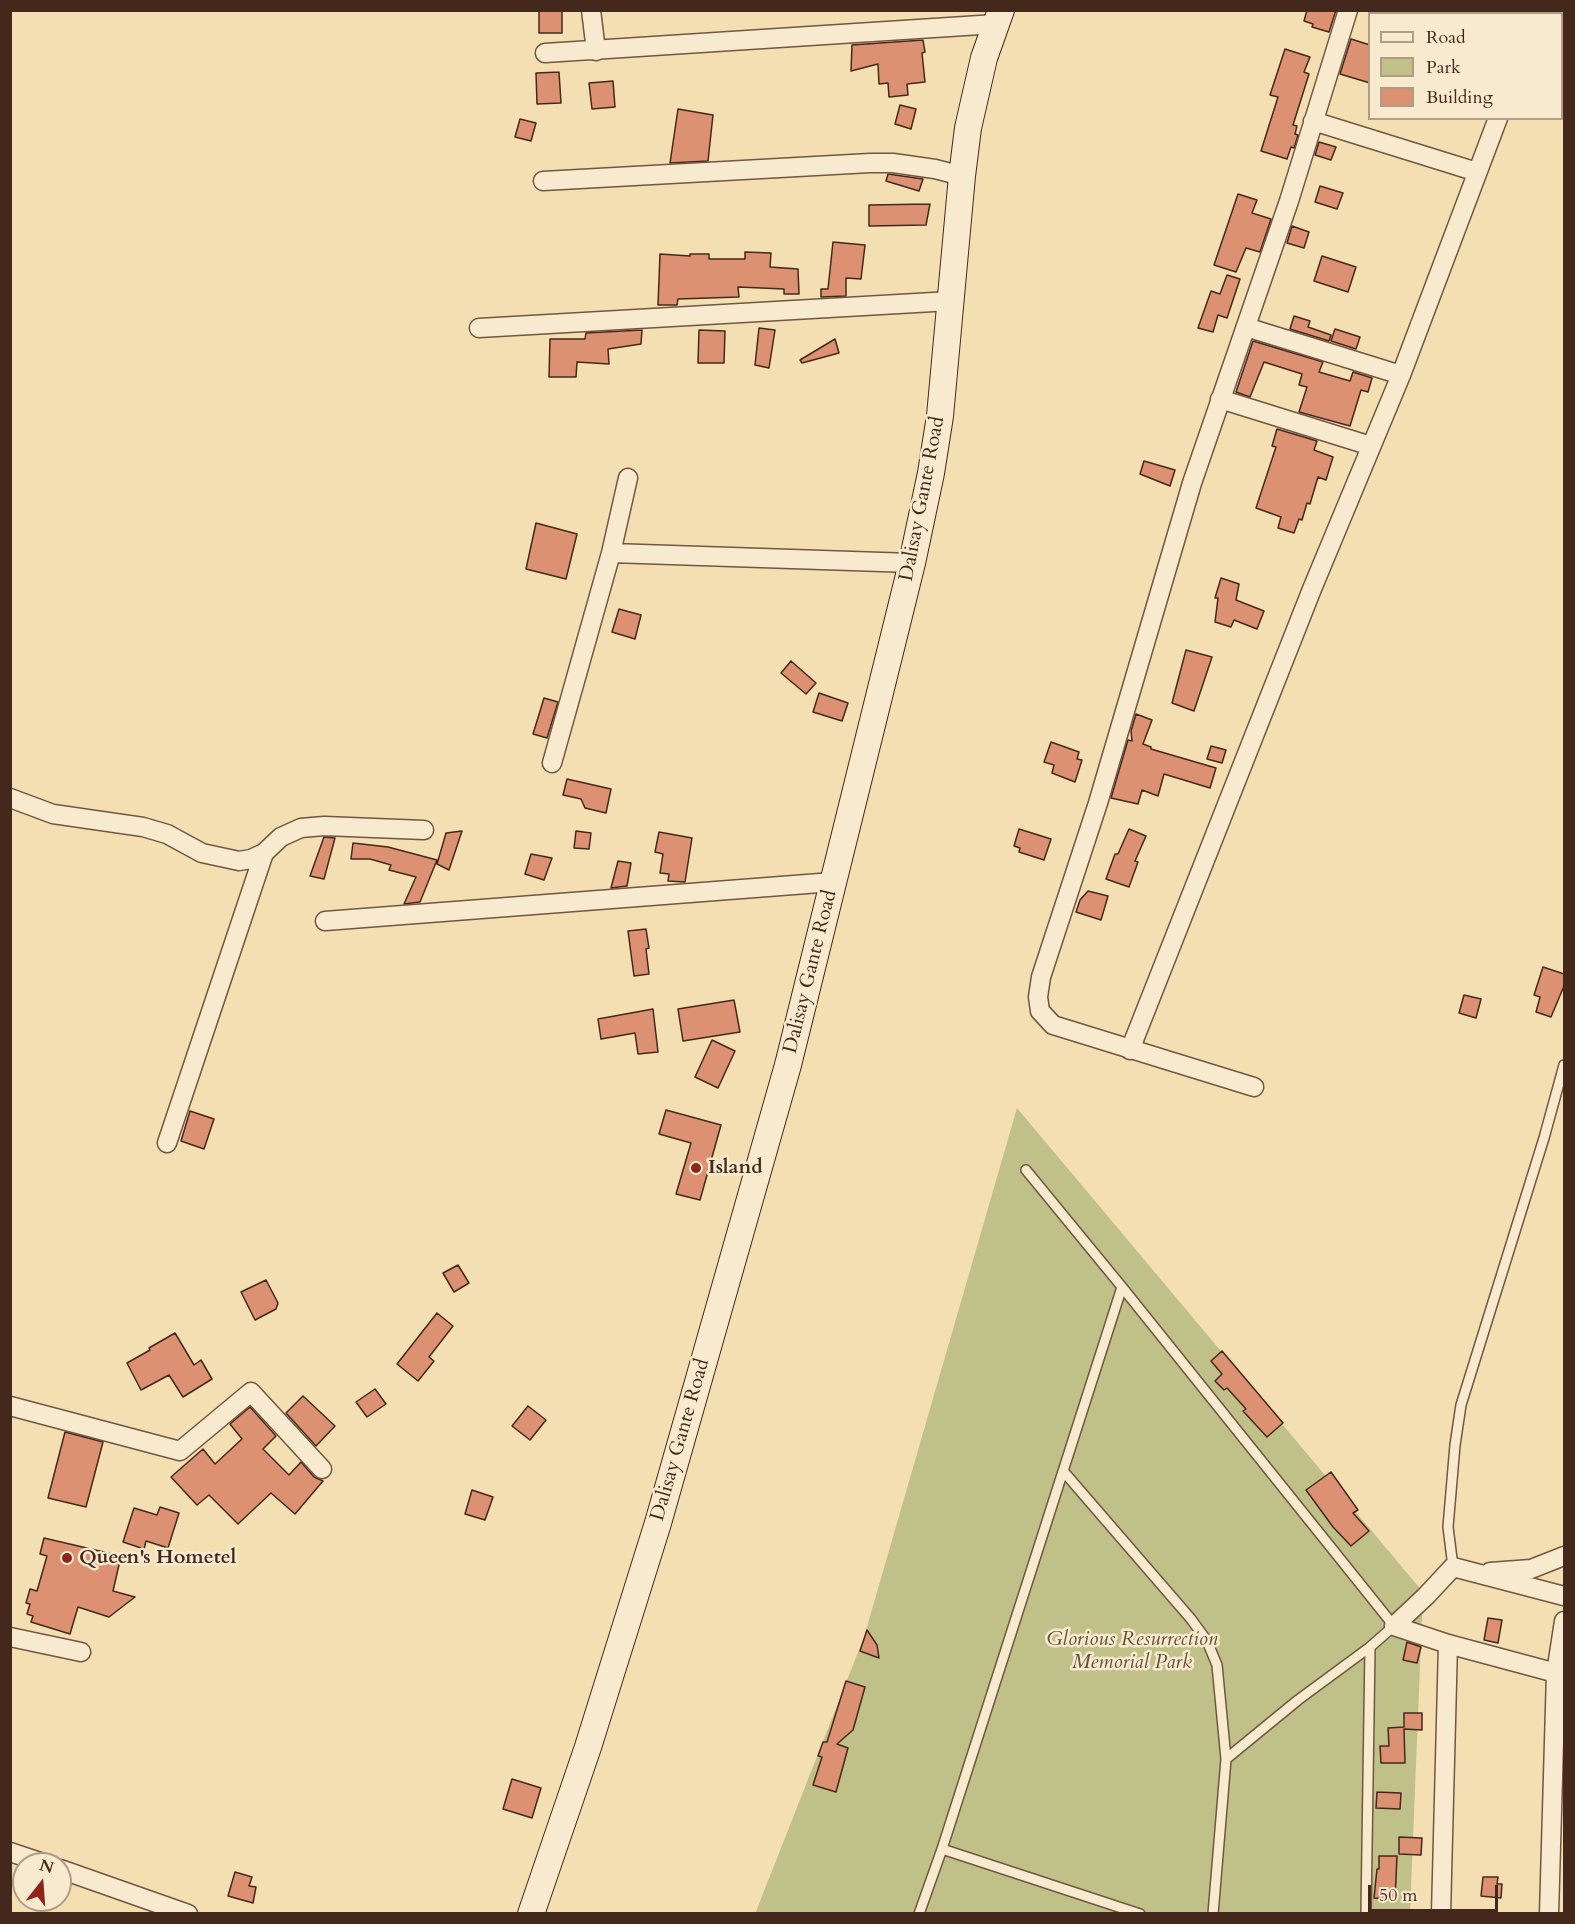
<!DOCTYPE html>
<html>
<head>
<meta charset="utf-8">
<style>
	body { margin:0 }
	#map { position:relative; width:1575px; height:1924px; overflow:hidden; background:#f4dfb3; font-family:Cardo,serif }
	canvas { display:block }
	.frame { position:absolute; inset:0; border:12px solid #45281c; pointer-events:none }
	.legend { position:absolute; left:1368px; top:12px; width:195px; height:108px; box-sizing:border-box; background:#f8eace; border:2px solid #b09c87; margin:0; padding:8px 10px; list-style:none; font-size:18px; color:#45281c }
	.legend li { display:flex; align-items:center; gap:12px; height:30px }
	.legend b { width:30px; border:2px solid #b09c87 }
	.north { position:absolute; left:12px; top:1852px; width:60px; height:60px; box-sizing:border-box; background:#f8eace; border:2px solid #b09c87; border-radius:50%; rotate:17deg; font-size:16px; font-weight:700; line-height:24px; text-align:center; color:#45281c }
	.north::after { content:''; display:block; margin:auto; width:21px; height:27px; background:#8f2418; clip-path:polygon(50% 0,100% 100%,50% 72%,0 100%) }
	.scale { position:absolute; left:1368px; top:1885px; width:130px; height:27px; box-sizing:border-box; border:3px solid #45281c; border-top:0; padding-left:8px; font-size:18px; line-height:21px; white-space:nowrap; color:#45281c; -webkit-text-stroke:4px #f8eace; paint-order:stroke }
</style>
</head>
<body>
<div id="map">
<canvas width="1575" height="1924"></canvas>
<div class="frame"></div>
<ul class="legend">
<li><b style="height:8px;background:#f8eace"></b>Road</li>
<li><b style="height:16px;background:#c0c089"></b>Park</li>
<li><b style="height:16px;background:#db9172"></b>Building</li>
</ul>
<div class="north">N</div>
<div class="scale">50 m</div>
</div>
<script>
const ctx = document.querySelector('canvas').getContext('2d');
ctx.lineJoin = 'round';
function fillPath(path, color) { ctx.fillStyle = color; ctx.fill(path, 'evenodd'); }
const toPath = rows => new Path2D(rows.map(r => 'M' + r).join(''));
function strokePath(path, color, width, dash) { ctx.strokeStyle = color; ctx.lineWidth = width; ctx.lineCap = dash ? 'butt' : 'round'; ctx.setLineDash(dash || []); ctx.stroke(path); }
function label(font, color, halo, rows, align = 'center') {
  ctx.font = font + ' Cardo,serif'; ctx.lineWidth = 5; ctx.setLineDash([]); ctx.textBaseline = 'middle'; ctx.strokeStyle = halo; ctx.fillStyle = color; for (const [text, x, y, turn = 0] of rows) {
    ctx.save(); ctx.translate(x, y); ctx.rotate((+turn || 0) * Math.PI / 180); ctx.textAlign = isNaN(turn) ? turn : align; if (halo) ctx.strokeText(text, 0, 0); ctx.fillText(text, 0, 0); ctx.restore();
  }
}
fillPath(toPath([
	[1017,1108,1423,1592,1410,1913,755,1914,864,1637]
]), '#c0c089');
const building = toPath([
	[539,10,562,10,562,33,539,33,539,10],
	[1307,10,1336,10,1329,32,1312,27,1313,24,1304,21,1307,10],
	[1351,39,1370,45,1370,83,1340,74,1351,39],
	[923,40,925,52,922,53,925,82,907,84,908,95,889,97,888,83,879,84,878,64,851,71,852,45,923,40],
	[1285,49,1310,57,1304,72,1309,74,1293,125,1297,126,1295,134,1298,135,1294,148,1291,147,1287,159,1261,151,1278,97,1270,95,1285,49],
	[559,72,561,103,537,104,536,73,559,72],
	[613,81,615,107,592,109,589,83,613,81],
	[900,105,916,109,911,129,895,124,900,105],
	[678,109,713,115,708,161,670,163,678,109],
	[520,119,536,123,531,141,515,137,520,119],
	[1319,142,1336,147,1331,160,1315,155,1319,142],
	[888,174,923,179,919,191,886,181,888,174],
	[1320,186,1343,193,1337,209,1315,202,1320,186],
	[1238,194,1257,200,1252,213,1271,219,1260,252,1246,248,1236,272,1214,265,1238,194],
	[930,204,926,225,869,226,869,205,930,204],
	[1292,226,1309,232,1304,248,1287,243,1292,226],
	[833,242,865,245,861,279,846,278,846,296,821,297,821,289,828,289,833,242],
	[745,252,771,253,770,267,798,269,799,294,784,294,784,289,738,287,739,297,678,299,677,305,658,305,660,254,690,256,690,254,709,254,709,259,745,259,745,252],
	[1322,256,1356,267,1348,292,1314,281,1322,256],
	[1227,275,1240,279,1227,318,1218,315,1213,332,1198,328,1211,291,1220,294,1227,275],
	[1294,316,1310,321,1308,327,1331,335,1329,341,1290,329,1294,316],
	[759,328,775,330,769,368,755,365,759,328],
	[1335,329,1360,337,1356,349,1331,341,1335,329],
	[642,330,641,344,608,349,609,364,577,362,576,377,549,377,550,339,585,339,586,333,642,330],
	[699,330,725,331,724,363,698,363,699,330],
	[835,339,839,353,802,363,800,360,835,339],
	[1253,341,1323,362,1319,372,1350,381,1353,372,1372,378,1368,392,1361,390,1350,426,1299,412,1307,387,1299,385,1302,374,1264,362,1250,397,1236,392,1253,341],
	[1277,429,1317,441,1314,450,1333,457,1326,480,1318,477,1310,504,1307,503,1302,520,1299,519,1294,533,1278,528,1281,517,1256,508,1276,447,1272,446,1277,429],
	[1144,461,1175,470,1170,486,1140,474,1144,461],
	[536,523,577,534,566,579,526,569,536,523],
	[1221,578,1239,584,1236,600,1264,611,1257,629,1234,620,1231,627,1215,622,1218,598,1215,598,1221,578],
	[619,609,641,615,635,639,612,632,619,609],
	[1186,650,1212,657,1194,711,1172,703,1186,650],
	[791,661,816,683,806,694,781,673,791,661],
	[819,693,848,703,842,721,813,712,819,693],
	[544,698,558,702,547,738,533,734,544,698],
	[1136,714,1152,720,1143,744,1151,747,1151,749,1216,768,1210,788,1164,774,1158,796,1142,790,1138,804,1111,798,1128,740,1132,741,1131,731,1136,714],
	[1051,742,1079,752,1077,759,1082,760,1075,782,1052,773,1054,765,1044,762,1051,742],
	[1211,746,1226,750,1222,763,1207,759,1211,746],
	[567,779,611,789,606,813,585,808,581,799,563,795,567,779],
	[1019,829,1051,839,1044,860,1019,852,1020,848,1014,846,1019,829],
	[1129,829,1146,836,1135,861,1138,862,1129,887,1106,879,1115,854,1118,854,1129,829],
	[462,831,449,870,437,864,446,833,462,831],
	[576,831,591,833,589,849,574,848,576,831],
	[659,832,692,838,685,882,668,881,669,874,660,873,663,854,655,852,659,832],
	[324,837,335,838,324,879,310,876,324,837],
	[353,843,388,847,437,860,420,902,404,904,416,877,389,870,391,865,370,859,351,859,353,843],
	[531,854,552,858,544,880,525,874,531,854],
	[618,861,631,863,627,886,611,888,618,861],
	[1088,891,1108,896,1101,920,1076,912,1080,900,1088,891],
	[646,929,649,948,646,949,649,974,634,976,628,931,646,929],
	[1543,967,1564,974,1564,986,1551,1017,1536,1012,1540,997,1534,995,1543,967],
	[1464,995,1481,999,1476,1018,1459,1013,1464,995],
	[734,1000,740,1032,683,1041,678,1009,734,1000],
	[653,1009,658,1052,638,1054,635,1033,601,1039,598,1019,653,1009],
	[712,1040,735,1051,718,1088,695,1077,712,1040],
	[666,1110,721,1125,700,1200,676,1194,691,1143,659,1134,666,1110],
	[190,1111,214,1119,204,1149,181,1141,190,1111],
	[458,1265,469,1283,454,1292,443,1273,458,1265],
	[266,1280,278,1303,276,1309,255,1320,241,1292,266,1280],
	[437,1313,453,1326,429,1357,434,1361,418,1381,397,1364,437,1313],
	[175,1333,194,1365,201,1360,212,1379,183,1397,169,1375,141,1390,127,1363,150,1350,149,1348,175,1333],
	[1222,1351,1283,1423,1267,1437,1243,1411,1246,1409,1227,1388,1224,1390,1215,1381,1222,1374,1211,1361,1222,1351],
	[375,1389,386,1404,367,1417,356,1402,375,1389],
	[303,1396,335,1426,316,1446,286,1413,303,1396],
	[528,1406,546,1420,530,1440,512,1426,528,1406],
	[250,1407,276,1436,263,1449,289,1475,301,1462,314,1477,323,1481,295,1514,271,1493,238,1524,209,1495,197,1505,171,1477,203,1449,215,1464,242,1439,230,1424,250,1407],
	[65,1432,103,1442,86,1507,48,1498,65,1432],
	[1331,1472,1358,1510,1353,1513,1369,1531,1351,1546,1333,1527,1306,1490,1331,1472],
	[472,1490,493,1497,485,1520,465,1514,472,1490],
	[160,1507,179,1513,168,1548,146,1541,144,1549,123,1542,134,1508,157,1515,160,1507],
	[44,1538,121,1556,113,1591,135,1597,109,1617,78,1607,70,1634,31,1622,33,1616,27,1614,30,1604,26,1603,30,1589,37,1591,47,1556,40,1554,44,1538],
	[1488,1618,1502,1620,1498,1643,1484,1640,1488,1618],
	[867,1630,877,1645,879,1658,860,1651,867,1630],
	[1407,1642,1421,1647,1417,1663,1403,1660,1407,1642],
	[846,1681,865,1687,853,1730,837,1744,848,1748,836,1792,813,1785,822,1757,818,1756,823,1742,827,1742,846,1681],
	[1404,1713,1422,1713,1422,1730,1404,1729,1405,1763,1381,1763,1380,1746,1389,1746,1388,1728,1404,1727,1404,1713],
	[512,1779,541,1788,532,1818,503,1809,512,1779],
	[1377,1792,1401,1793,1400,1809,1376,1808,1377,1792],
	[1399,1837,1422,1838,1421,1855,1399,1854,1399,1837],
	[1379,1856,1397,1856,1395,1900,1374,1898,1377,1869,1379,1869,1379,1856],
	[235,1872,252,1877,249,1886,256,1887,253,1903,228,1896,235,1872],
	[1483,1877,1498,1877,1497,1884,1502,1884,1501,1898,1481,1896,1483,1877]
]);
fillPath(building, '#db9172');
strokePath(building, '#45281c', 1.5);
const service = toPath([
	[1122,1287,1394,1626,1370,1647,1298,1700,1226,1759],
	[1064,1472,1191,1619,1207,1641,1217,1665,1226,1759,1213,1914],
	[1453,1567,1448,1527,1455,1445,1461,1405,1544,1138,1564,1065],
	[942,1849,1140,1914],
	[919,1914,942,1849,1122,1287,1026,1170],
	[1366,1914,1370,1647]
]);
const minor = toPath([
	[591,10,596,51],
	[1537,14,1538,10],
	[545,53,996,24],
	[1313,121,1477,172],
	[543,181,870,163,893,163,935,169,962,176],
	[1246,327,1401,375],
	[479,328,951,301],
	[1220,399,1371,446],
	[611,553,912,563],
	[552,763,611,553,628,478],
	[10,798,53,814,143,827,167,834,202,853,239,861,251,859,264,853,281,837,301,828,324,826,424,830],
	[325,921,833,882],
	[1130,1050,1312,589,1401,375,1498,118],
	[1254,1087,1053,1025,1040,1011,1038,997,1041,977,1098,803,1192,483,1289,201,1348,10],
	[167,1143,264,853],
	[10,1406,180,1451,251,1392,322,1469],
	[1490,1572,1531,1569,1564,1556],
	[10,1637,81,1652],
	[1556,1673,1448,1644,1394,1626,1426,1596,1453,1567,1564,1596],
	[10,1852,46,1864],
	[60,1869,188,1914],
	[1441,1914,1448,1644],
	[1549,1914,1556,1673,1564,1621]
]);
const secondary = toPath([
	[531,1914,588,1747,658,1523,788,1065,912,563,931,473,940,416,962,176,968,128,984,58,1001,10]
]);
strokePath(service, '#715642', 12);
strokePath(minor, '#715642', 21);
strokePath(secondary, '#45281c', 28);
strokePath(service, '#f8eace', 9);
strokePath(minor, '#f8eace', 18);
strokePath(secondary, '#f8eace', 26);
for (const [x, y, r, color] of [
	[696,1168,6,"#8f2418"],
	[67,1558,6,"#8f2418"]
]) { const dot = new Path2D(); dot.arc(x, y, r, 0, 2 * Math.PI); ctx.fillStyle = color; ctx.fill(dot); strokePath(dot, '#f8eace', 2); }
label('20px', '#45281c', '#f8eace', [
	["Dalisay Gante Road",923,499,-79],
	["Dalisay Gante Road",811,972,-76],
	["Dalisay Gante Road",681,1440,-74]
]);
label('bold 20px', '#45281c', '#f8eace', [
	["Island",708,1168],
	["Queen's Hometel",79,1558]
], 'left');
label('italic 20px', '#644e37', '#f8eace', [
	["Glorious Resurrection",1132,1640],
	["Memorial Park",1132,1663]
]);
</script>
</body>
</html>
